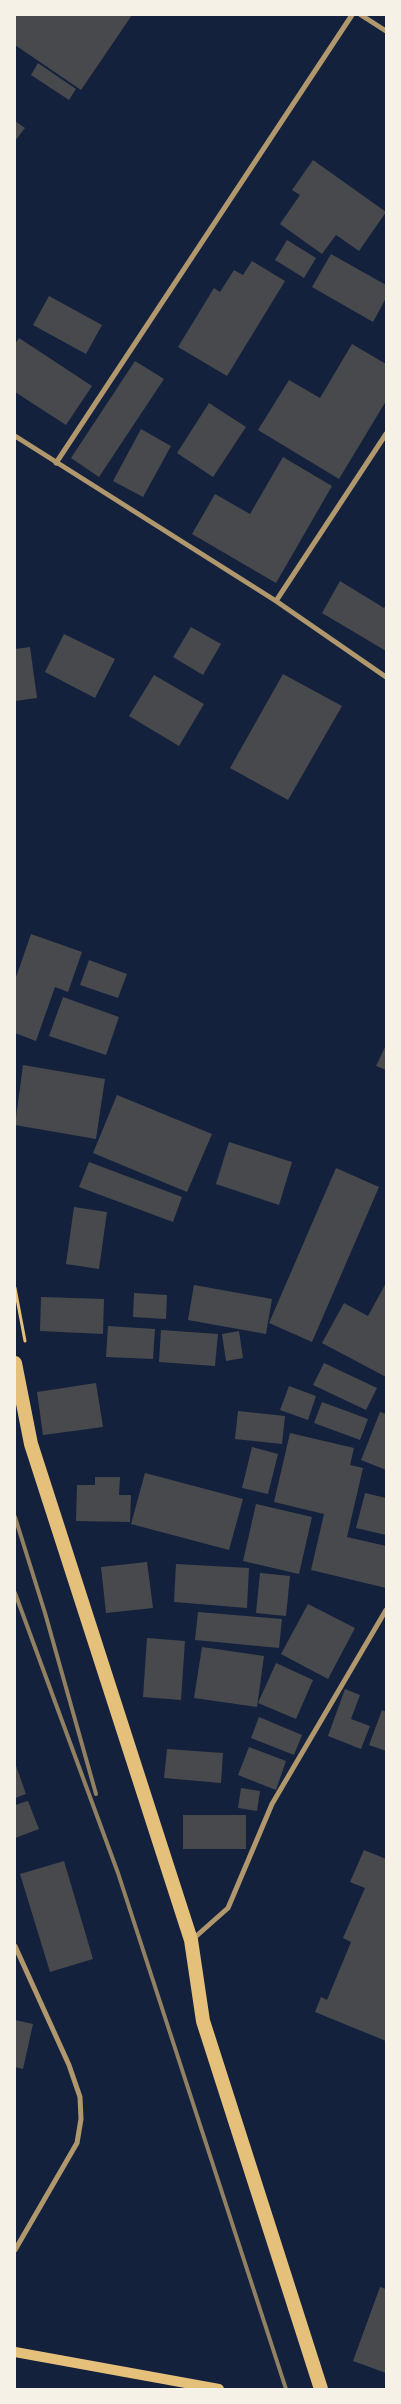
<!DOCTYPE html>
<html>
<head>
<meta charset="utf-8">
<style>
	body { margin:0 }
	#map { position:relative; width:401px; height:2404px; overflow:hidden; background:#14213d; font-family:Lato,sans-serif }
	canvas { display:block }
	.frame { position:absolute; inset:0; border:16px solid #f6f1e7; pointer-events:none }
</style>
</head>
<body>
<div id="map">
<canvas width="401" height="2404"></canvas>
<div class="frame"></div>
</div>
<script>
const ctx = document.querySelector('canvas').getContext('2d');
ctx.lineJoin = 'round';
function fillPath(path, color) { ctx.fillStyle = color; ctx.fill(path, 'evenodd'); }
const toPath = rows => new Path2D(rows.map(r => 'M' + r).join(''));
function strokePath(path, color, width, dash) { ctx.strokeStyle = color; ctx.lineWidth = width; ctx.lineCap = dash ? 'butt' : 'round'; ctx.setLineDash(dash || []); ctx.stroke(path); }
fillPath(toPath([
	[16,15,132,15,81,90,15,45],
	[38,63,76,89,69,100,31,75],
	[15,121,25,128,15,141],
	[313,160,386,212,359,251,336,235,322,254,280,224,300,195,292,190],
	[287,240,316,258,304,278,275,260],
	[331,254,386,285,386,298,373,322,312,287],
	[252,261,285,281,227,376,178,347,214,288,220,292,234,270,243,275],
	[49,296,102,325,86,354,33,325],
	[19,338,92,386,66,425,15,392,15,344],
	[352,344,386,364,386,401,339,479,258,430,289,380,320,398],
	[135,361,164,379,99,477,71,458],
	[209,403,246,427,213,477,177,453],
	[141,429,171,446,143,497,113,481],
	[283,457,332,486,276,583,192,534,215,494,250,514],
	[340,581,384,608,386,605,386,651,322,613],
	[191,627,221,644,203,675,173,657],
	[64,634,115,659,95,698,45,672],
	[30,647,37,698,15,701,15,649],
	[283,674,342,706,288,800,230,768],
	[154,675,204,704,179,746,129,716],
	[31,934,82,952,68,992,55,987,36,1041,15,1033,15,980],
	[89,960,127,974,118,998,80,985],
	[63,997,119,1017,106,1055,49,1036],
	[386,1045,386,1070,376,1066],
	[23,1065,105,1079,96,1139,15,1125],
	[117,1095,212,1134,187,1192,93,1153],
	[229,1142,292,1162,279,1205,216,1184],
	[89,1162,182,1197,173,1222,79,1187],
	[336,1168,379,1187,312,1342,269,1323],
	[74,1207,107,1212,99,1269,66,1264],
	[386,1283,386,1377,322,1343,344,1303,368,1316],
	[194,1285,272,1299,266,1334,188,1320],
	[134,1293,167,1295,166,1319,133,1317],
	[41,1297,104,1299,103,1334,40,1331],
	[108,1326,155,1329,153,1359,106,1357],
	[161,1330,218,1334,215,1366,159,1362],
	[239,1331,243,1358,226,1361,222,1334],
	[324,1363,377,1388,366,1410,313,1385],
	[96,1383,103,1427,43,1435,37,1392],
	[289,1386,316,1396,308,1420,280,1410],
	[322,1402,368,1419,360,1440,314,1423],
	[238,1411,285,1416,282,1444,235,1439],
	[380,1412,386,1414,386,1470,361,1460],
	[290,1433,354,1448,350,1465,363,1468,347,1537,386,1546,386,1588,311,1570,324,1514,274,1502],
	[252,1447,278,1454,268,1494,242,1488],
	[145,1473,243,1499,229,1550,131,1524],
	[95,1477,120,1477,119,1495,131,1495,130,1522,76,1521,77,1485,95,1485],
	[365,1493,386,1498,386,1535,356,1528],
	[256,1504,312,1517,299,1574,243,1561],
	[147,1562,153,1608,106,1613,101,1567],
	[176,1564,249,1568,247,1608,174,1602],
	[260,1573,290,1576,286,1616,256,1613],
	[308,1604,355,1628,328,1679,281,1654],
	[198,1612,282,1619,279,1648,195,1640],
	[147,1638,185,1641,181,1700,143,1697],
	[202,1647,264,1656,257,1707,194,1698],
	[276,1663,313,1680,296,1719,258,1703],
	[345,1689,360,1695,351,1719,370,1726,361,1749,328,1736],
	[382,1710,386,1712,386,1751,369,1745],
	[259,1717,302,1735,294,1755,251,1738],
	[249,1747,286,1761,276,1790,238,1775],
	[167,1749,223,1753,221,1783,164,1778],
	[15,1763,26,1794,15,1798],
	[241,1788,260,1791,257,1811,238,1808],
	[28,1801,39,1829,15,1838,15,1805],
	[183,1815,246,1815,246,1849,183,1849],
	[364,1850,386,1859,386,2041,315,2012,321,1997,327,2000,351,1942,343,1938,365,1888,350,1882],
	[64,1861,93,1959,50,1972,20,1874],
	[15,2020,33,2024,23,2069,15,2067],
	[380,2287,386,2289,386,2373,353,2361]
]), '#48494c');
strokePath(toPath([
	[15,1288,25,1341]
]), '#e5c07b', 3);
strokePath(toPath([
	[361,15,386,31],
	[15,436,276,601,386,677],
	[56,463,352,15],
	[276,601,386,434],
	[193,1939,228,1908,272,1804,386,1610],
	[15,1946,69,2065,80,2097,81,2119,77,2143,15,2250]
]), '#b1986c', 5);
strokePath(toPath([
	[15,2352,219,2389]
]), '#e5c07b', 10);
strokePath(toPath([
	[15,1363,31,1444,191,1940,203,2021,321,2389]
]), '#e5c07b', 14);
strokePath(toPath([
	[15,1517,45,1613,96,1794],
	[15,1593,118,1873,286,2389]
]), '#918062', 4);
</script>
</body>
</html>
